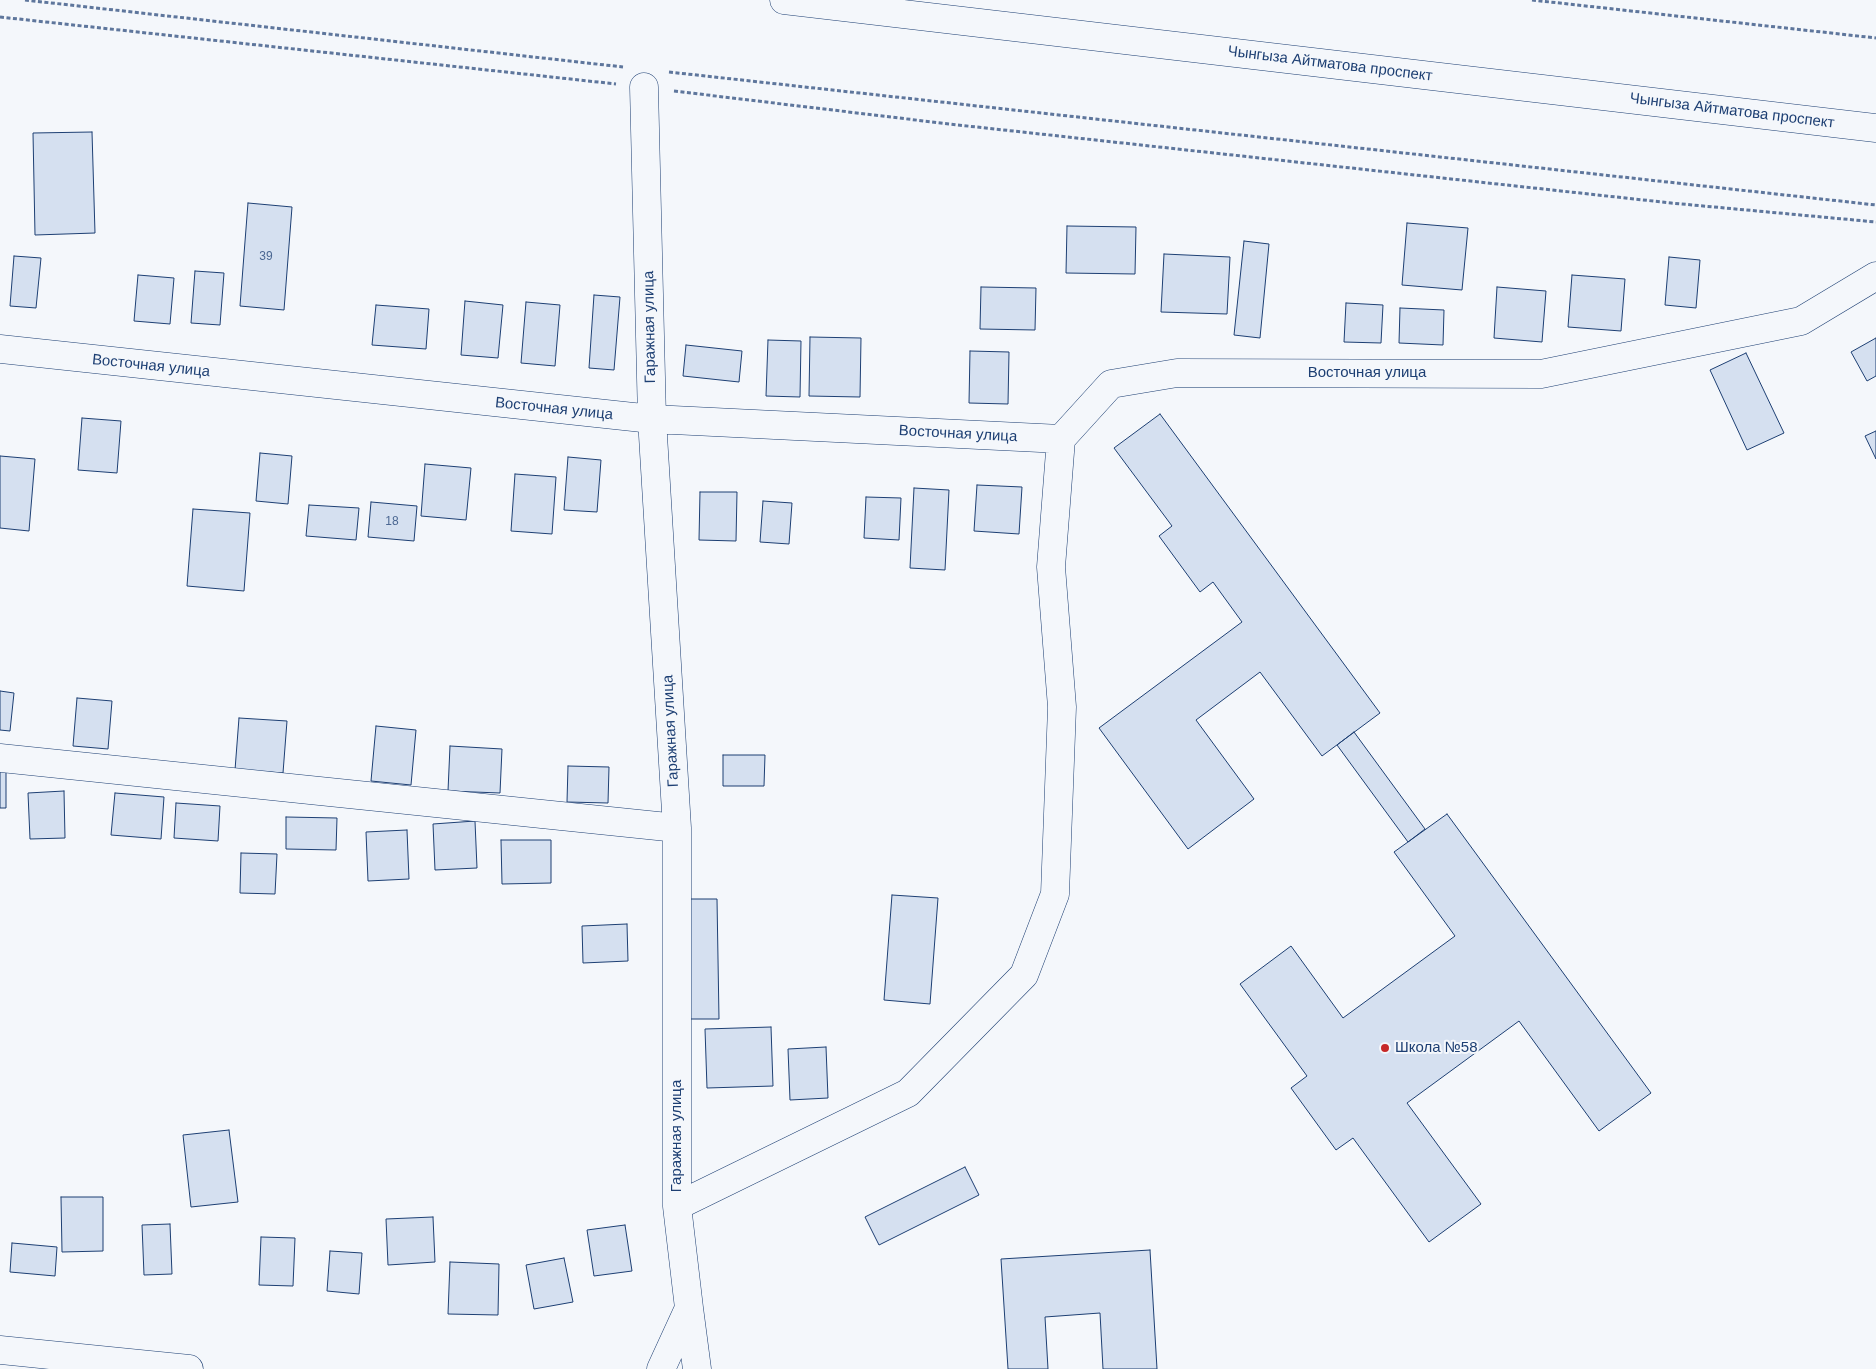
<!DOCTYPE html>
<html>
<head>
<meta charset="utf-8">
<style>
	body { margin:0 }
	canvas { display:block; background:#f4f7fb }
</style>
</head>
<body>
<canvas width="1876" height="1369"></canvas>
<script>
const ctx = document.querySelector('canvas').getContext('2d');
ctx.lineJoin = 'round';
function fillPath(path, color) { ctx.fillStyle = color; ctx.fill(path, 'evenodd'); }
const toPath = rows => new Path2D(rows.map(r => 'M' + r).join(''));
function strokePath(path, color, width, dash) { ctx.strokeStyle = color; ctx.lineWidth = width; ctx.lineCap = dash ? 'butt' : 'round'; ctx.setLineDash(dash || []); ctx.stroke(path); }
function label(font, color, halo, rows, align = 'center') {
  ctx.font = font + ' Arial,sans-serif'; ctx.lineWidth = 4; ctx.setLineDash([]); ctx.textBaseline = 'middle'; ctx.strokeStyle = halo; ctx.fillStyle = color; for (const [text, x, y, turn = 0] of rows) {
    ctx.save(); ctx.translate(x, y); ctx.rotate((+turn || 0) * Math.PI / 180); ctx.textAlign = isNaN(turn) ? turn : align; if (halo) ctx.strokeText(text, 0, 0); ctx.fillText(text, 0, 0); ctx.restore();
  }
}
const building = toPath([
	[92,132,95,233,35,235,33,133,92,132],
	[248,203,292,207,284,310,240,306,248,203],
	[1407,223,1468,228,1462,290,1402,285,1407,223],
	[1067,226,1136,227,1135,274,1066,273,1067,226],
	[1244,241,1269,244,1260,338,1234,335,1244,241],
	[1164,254,1230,257,1227,314,1161,312,1164,254],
	[14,256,41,258,36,308,10,306,14,256],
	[1669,257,1700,260,1696,308,1665,305,1669,257],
	[195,271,224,273,220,325,191,323,195,271],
	[138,275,174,278,170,324,134,321,138,275],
	[1572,275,1625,279,1621,331,1568,327,1572,275],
	[981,287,1036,288,1035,330,980,329,981,287],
	[1497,287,1546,291,1542,342,1494,338,1497,287],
	[594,295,620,297,614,370,589,368,594,295],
	[465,301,503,305,498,358,461,355,465,301],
	[526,302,560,305,555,366,521,363,526,302],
	[1346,303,1383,305,1381,343,1344,342,1346,303],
	[376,305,429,309,426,349,372,345,376,305],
	[1400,308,1444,310,1443,345,1399,343,1400,308],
	[810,337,861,338,860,397,809,396,810,337],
	[1876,338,1876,376,1867,381,1851,352,1876,338],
	[768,340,801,341,800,397,766,396,768,340],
	[686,345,742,351,739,382,683,376,686,345],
	[970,351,1009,352,1008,404,969,403,970,351],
	[1746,353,1784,433,1747,450,1710,370,1746,353],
	[1160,414,1380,713,1322,756,1260,672,1196,720,1254,799,1188,849,1099,728,1242,622,1213,582,1200,592,1159,536,1172,526,1114,448,1160,414],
	[82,418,121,421,117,473,78,470,82,418],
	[1876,431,1876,459,1865,436,1876,431],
	[260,453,292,456,288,504,256,501,260,453],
	[0,456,35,459,29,531,0,528,0,456],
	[568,457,601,460,597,512,564,510,568,457],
	[425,464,471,468,466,520,421,516,425,464],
	[515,474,556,477,552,534,511,531,515,474],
	[977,485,1022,487,1019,534,974,531,977,485],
	[914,488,949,490,945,570,910,568,914,488],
	[700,492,737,492,736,541,699,540,700,492],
	[866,497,901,498,899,540,864,538,866,497],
	[763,501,792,503,789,544,760,542,763,501],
	[371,502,417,506,414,541,368,537,371,502],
	[309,505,359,508,356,540,306,536,309,505],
	[193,509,250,513,244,591,187,586,193,509],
	[0,691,14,693,10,731,0,730,0,691],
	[77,698,112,701,108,749,73,746,77,698],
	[239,718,287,721,283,773,235,770,239,718],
	[376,726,416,730,411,785,371,781,376,726],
	[1354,732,1425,829,1408,842,1337,745,1354,732],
	[450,746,502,749,500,793,448,791,450,746],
	[723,755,765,755,764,786,723,786,723,755],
	[568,766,609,767,608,803,567,802,568,766],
	[0,769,6,769,6,808,0,808,0,769],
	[64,791,65,838,30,839,28,793,64,791],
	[115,793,164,797,161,839,111,835,115,793],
	[176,803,220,806,218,841,174,838,176,803],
	[1447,814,1651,1093,1599,1131,1519,1021,1407,1103,1481,1204,1429,1242,1353,1138,1336,1150,1291,1088,1307,1076,1240,984,1291,946,1343,1018,1455,936,1394,852,1447,814],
	[286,817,337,818,336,850,286,849,286,817],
	[475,821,477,868,435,870,433,824,475,821],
	[407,830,409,879,368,881,366,832,407,830],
	[501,840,551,840,551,883,502,884,501,840],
	[241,853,277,854,275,894,240,893,241,853],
	[892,895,938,898,930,1004,884,1000,892,895],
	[689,899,717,899,719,1019,690,1019,689,899],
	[627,924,628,961,583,963,582,926,627,924],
	[771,1027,773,1086,707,1088,705,1029,771,1027],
	[826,1047,828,1098,790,1100,788,1049,826,1047],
	[229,1130,238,1202,191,1207,183,1135,229,1130],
	[965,1167,979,1195,879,1245,865,1217,965,1167],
	[61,1197,103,1197,103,1251,62,1252,61,1197],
	[433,1217,435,1262,388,1265,386,1219,433,1217],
	[170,1224,172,1274,144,1275,142,1225,170,1224],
	[625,1225,632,1271,594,1276,587,1230,625,1225],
	[261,1237,295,1238,293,1286,259,1285,261,1237],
	[12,1243,57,1247,55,1276,10,1272,12,1243],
	[1150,1250,1157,1369,1103,1369,1100,1313,1045,1317,1048,1369,1008,1369,1001,1259,1150,1250],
	[330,1251,362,1253,359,1294,327,1291,330,1251],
	[564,1258,573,1302,534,1309,526,1265,564,1258],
	[450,1262,499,1264,498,1315,448,1314,450,1262]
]);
fillPath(building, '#d5e0f0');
strokePath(building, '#1d3f73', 1);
const minor = toPath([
	[644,87,652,419,677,828,677,1206,689,1308,661,1369],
	[0,349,652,419,1061,439,1111,384,1177,373,1541,374,1801,321,1876,276],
	[0,758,677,828],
	[677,1206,908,1093,1024,975,1055,894,1062,707,1051,567,1061,439],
	[689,1308,697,1369],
	[0,1350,189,1369]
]);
const major = toPath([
	[784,0,1876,128]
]);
strokePath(minor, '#1d3f73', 29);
strokePath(major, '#1d3f73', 29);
strokePath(toPath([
	[25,0,623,67],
	[1532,0,1876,38],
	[0,17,616,84],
	[669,72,1876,205],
	[674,91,949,124,1671,203,1876,222]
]), '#5e769c', 3, [4, 2.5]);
strokePath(minor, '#f4f7fb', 28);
strokePath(major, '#f4f7fb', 28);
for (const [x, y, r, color] of [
	[1385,1048,5,"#c62828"]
]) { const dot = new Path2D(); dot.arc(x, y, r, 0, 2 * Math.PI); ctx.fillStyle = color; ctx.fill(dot); strokePath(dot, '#f4f7fb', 2); }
label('12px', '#4b6792', null, [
	["39",266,257],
	["18",392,522]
]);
label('15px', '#1d3f73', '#f4f7fb', [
	["Чынгыза Айтматова проспект",1330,64,7],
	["Чынгыза Айтматова проспект",1732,111,7],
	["Гаражная улица",650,327,-91],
	["Восточная улица",151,366,6],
	["Восточная улица",1367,373],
	["Восточная улица",554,409,6],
	["Восточная улица",958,434,3],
	["Гаражная улица",671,731,-93],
	["Гаражная улица",677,1136,-90]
]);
label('15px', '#1d3f73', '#f4f7fb', [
	["Школа №58",1395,1048]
], 'left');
</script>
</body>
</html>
